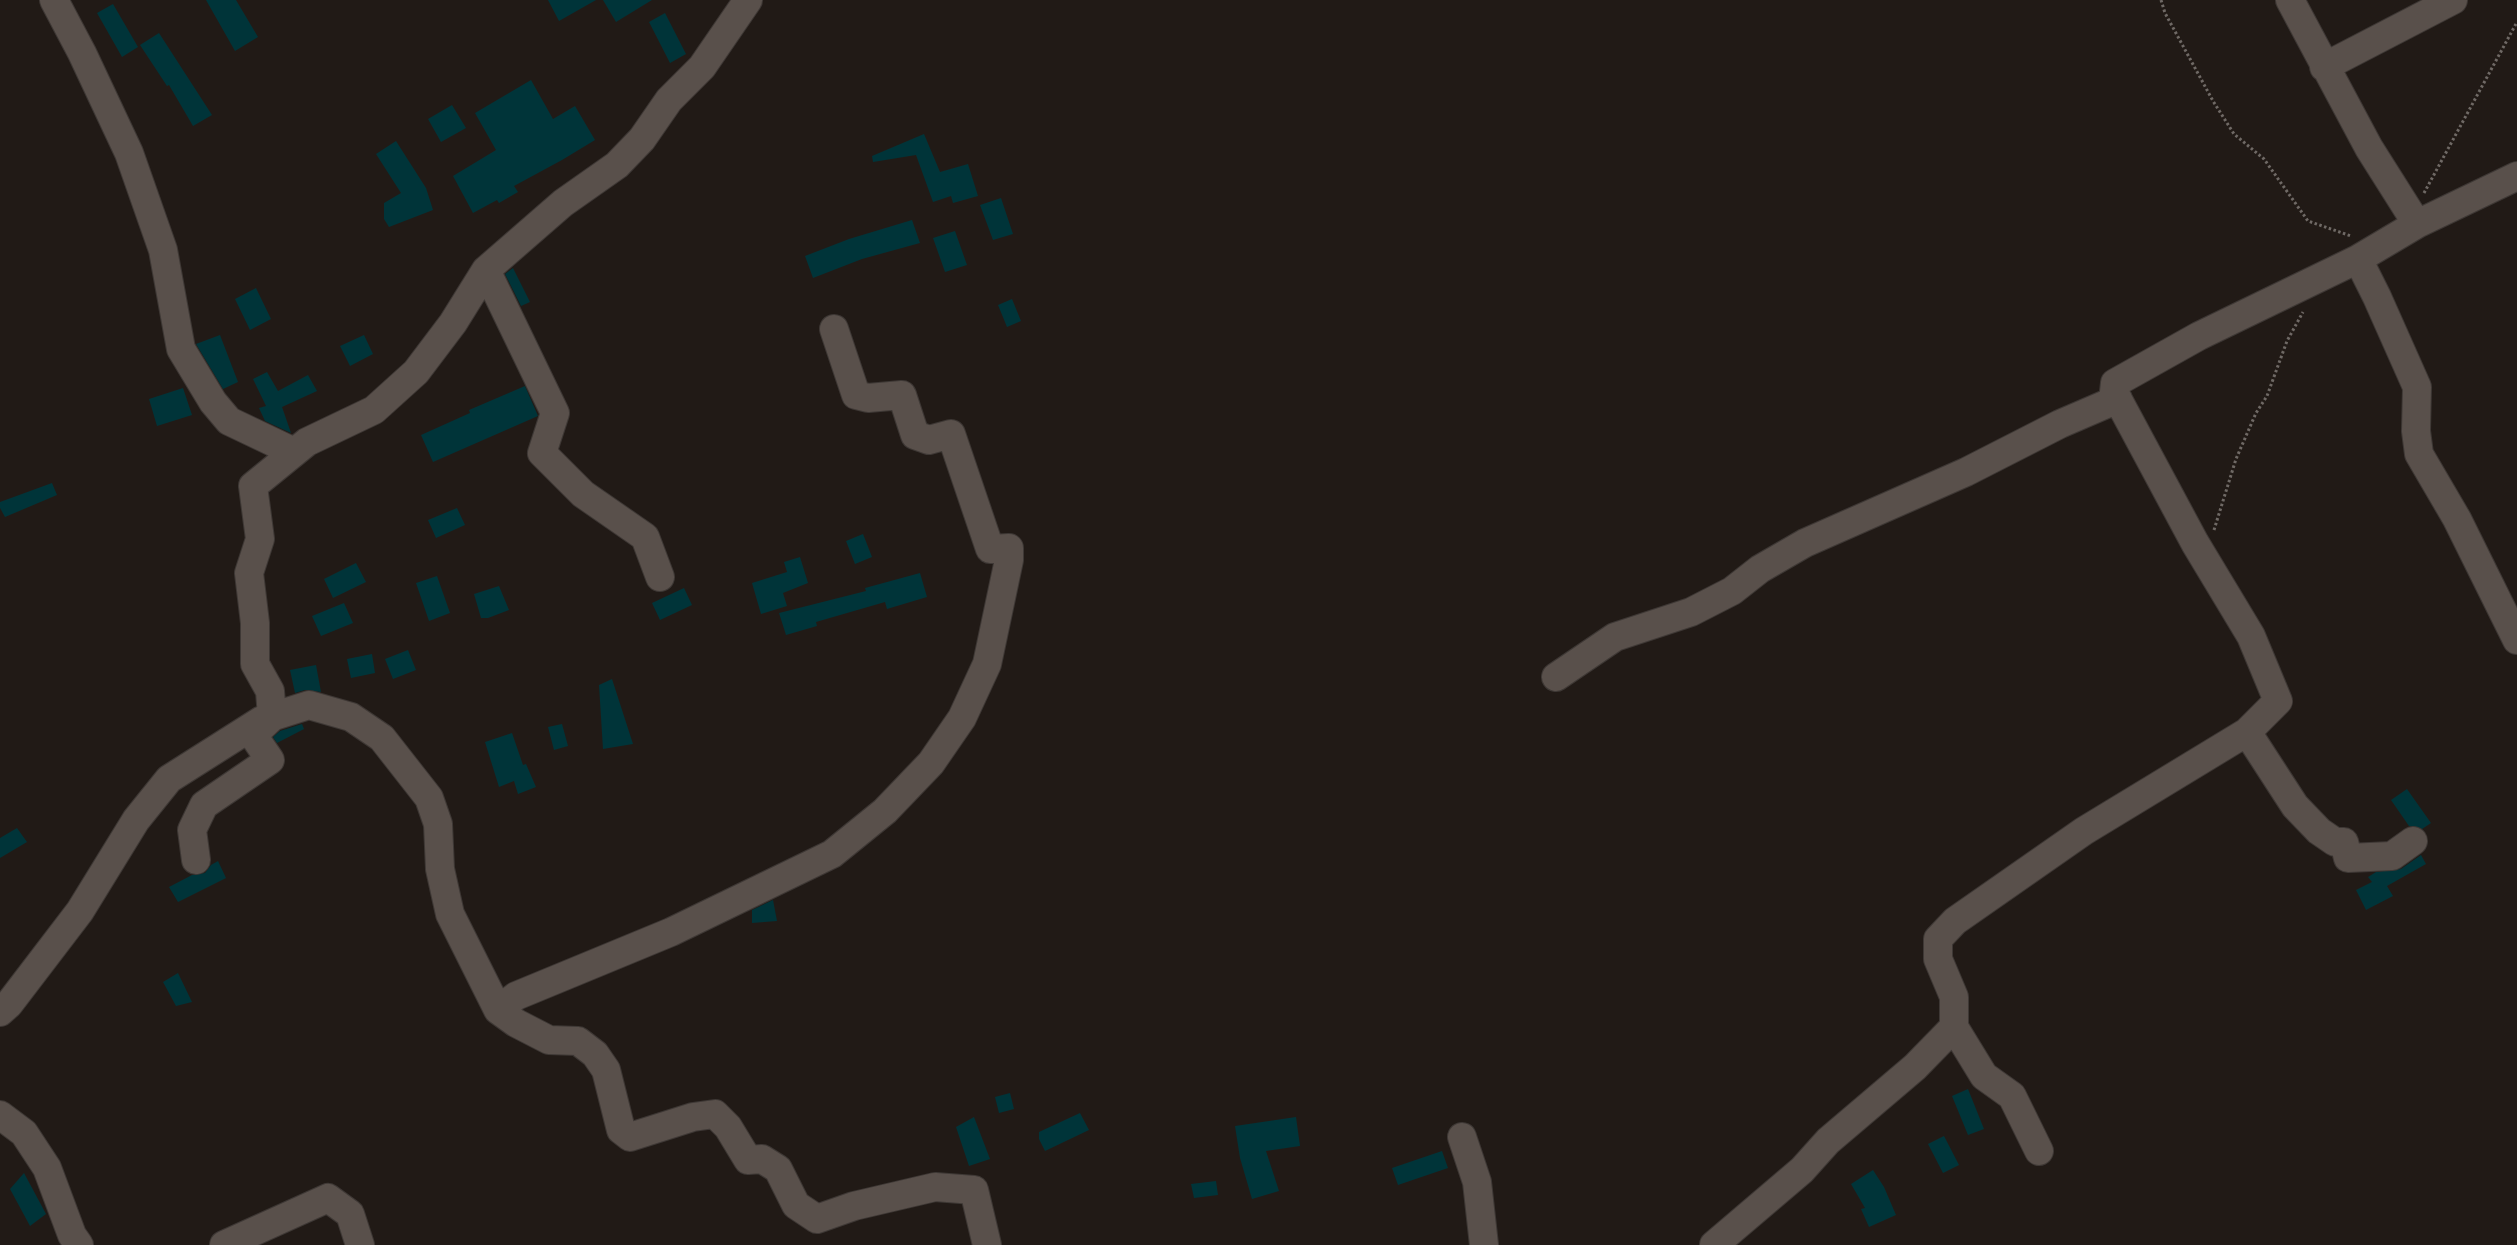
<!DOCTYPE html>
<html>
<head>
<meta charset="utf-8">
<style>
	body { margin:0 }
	canvas { display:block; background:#211a16 }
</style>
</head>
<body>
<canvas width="2517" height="1245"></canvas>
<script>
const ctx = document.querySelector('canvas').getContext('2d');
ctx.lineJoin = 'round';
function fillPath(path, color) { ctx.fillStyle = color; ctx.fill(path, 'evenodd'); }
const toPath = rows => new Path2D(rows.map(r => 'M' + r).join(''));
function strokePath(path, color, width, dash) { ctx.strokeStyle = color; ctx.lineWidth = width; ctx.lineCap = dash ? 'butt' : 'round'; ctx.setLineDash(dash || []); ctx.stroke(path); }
fillPath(toPath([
	[206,0,236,0,258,37,235,51],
	[548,0,596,0,559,21],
	[603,0,652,0,616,22],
	[113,4,138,47,122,57,97,13],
	[665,13,686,54,670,63,649,22],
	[159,33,212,115,193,126,169,85,167,86,140,45],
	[531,80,553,119,575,106,595,140,562,160,514,186,518,192,499,203,497,200,473,213,453,176,496,150,475,113],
	[452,105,466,128,441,142,428,119],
	[924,134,940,172,968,164,978,196,953,203,951,196,933,202,916,155,873,162,872,156],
	[396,141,426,188,433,210,389,227,384,219,384,203,401,193,376,154],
	[1001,198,1013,234,993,240,980,205],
	[912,220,920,243,862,259,813,278,805,256,849,239],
	[955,231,967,265,945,272,933,238],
	[513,268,530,302,521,306,505,274],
	[256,288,271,319,250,330,235,299],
	[1012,299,1021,321,1007,327,998,305],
	[220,335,238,382,223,389,196,344],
	[364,335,373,354,350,366,340,346],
	[267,372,278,391,308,375,317,391,282,407,291,433,265,421,259,408,266,406,253,379],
	[525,386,538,416,433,462,421,435,470,413,469,410],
	[183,388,192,415,157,426,149,399],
	[52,483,57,495,5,517,0,508,0,502],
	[457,508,465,525,436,538,428,520],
	[863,534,872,557,855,564,846,541],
	[800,557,808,583,783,593,787,606,761,614,752,583,787,572,784,562],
	[356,563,366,582,333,598,324,579],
	[920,573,927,597,887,609,885,602,816,622,817,626,786,635,779,613,866,591,865,588],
	[437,576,450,613,429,621,416,583],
	[499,586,509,610,488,618,481,618,474,594],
	[684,588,692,605,660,620,652,603],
	[344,603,353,623,321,636,312,616],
	[408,650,416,670,393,679,385,659],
	[372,654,375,673,351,678,347,659],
	[316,665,321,692,305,690,295,693,290,670],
	[612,679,633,744,603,749,599,685],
	[302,724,304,729,277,743,273,737,280,731],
	[562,724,568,746,554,750,548,727],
	[512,733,523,765,526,764,536,787,518,794,514,781,499,787,485,742],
	[2407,789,2431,823,2422,829,2409,826,2391,800],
	[17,828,27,842,0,858,0,838],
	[2421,855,2426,864,2387,886,2393,896,2366,910,2356,890,2372,882,2368,877,2376,872,2401,869],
	[218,861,226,878,178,902,169,887,192,875,205,873,211,865],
	[773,900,777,921,752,923,752,910],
	[178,973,192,1002,176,1006,163,982],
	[1968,1089,1984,1129,1968,1135,1952,1096],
	[1010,1093,1014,1109,999,1113,995,1097],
	[1080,1113,1089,1130,1045,1151,1039,1139,1039,1132],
	[974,1117,990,1159,969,1166,956,1127],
	[1296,1117,1300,1146,1266,1151,1279,1191,1252,1199,1240,1158,1235,1126],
	[1944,1136,1959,1165,1943,1173,1928,1144],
	[1442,1151,1448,1168,1398,1185,1392,1168],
	[1873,1170,1884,1187,1896,1215,1869,1227,1861,1209,1865,1208,1851,1184],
	[24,1173,46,1214,30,1226,10,1189],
	[1216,1181,1218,1195,1194,1198,1191,1184]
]), '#003439');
const minor = toPath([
	[54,0,82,53,129,153,163,250,181,349,213,402,229,421,294,452],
	[2290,0,2369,148,2417,224],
	[2324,67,2453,0],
	[2517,176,2417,224,2358,259,2377,297,2417,387,2416,431,2419,454,2457,519,2517,640],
	[486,270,555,413,542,453,583,494,645,537,660,577],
	[1556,677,1615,637,1691,612,1732,591,1760,569,1805,543,1966,472,2060,424,2118,399],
	[2247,732,2295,806,2319,831,2335,842,2344,842,2348,858,2392,856,2413,841],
	[196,860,192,830,204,805,270,760,253,735,272,717,270,691,255,664,255,623,249,573,260,539,253,486,307,442,374,410,416,372,453,323,486,270,563,203,617,165,642,139,669,100,702,67,748,0],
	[498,1010,516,996,671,932,832,854,885,811,931,763,962,718,987,664,1009,560,1009,548,990,549,951,434,929,440,915,435,902,395,868,398,856,395,834,329],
	[0,1012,9,1004,80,911,136,820,169,779,262,720,309,705,351,717,382,738,429,798,438,824,440,869,450,914,498,1010,516,1023,549,1040,578,1041,595,1054,606,1070,621,1130,630,1137,693,1117,715,1114,728,1127,748,1160,762,1159,778,1169,796,1205,817,1219,854,1206,935,1187,974,1190,987,1245],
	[1954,1027,1984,1076,2012,1096,2039,1151],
	[0,1115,24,1133,47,1168,72,1235,79,1245],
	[1462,1137,1477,1182,1484,1245],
	[224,1245,328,1198,350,1214,360,1245],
	[1714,1245,1802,1170,1828,1141,1915,1067,1954,1027,1954,997,1938,959,1938,939,1955,921,2084,831,2247,732,2278,701,2251,636,2195,543,2114,392,2115,383,2199,336,2358,259]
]);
strokePath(minor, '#3e3835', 30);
strokePath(toPath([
	[2161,0,2165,13,2213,101,2234,134,2264,159,2308,221,2351,236],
	[2424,193,2517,22],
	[2214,530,2236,459,2256,413,2267,396,2287,341,2303,312]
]), '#6f6965', 3, [2.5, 2.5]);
strokePath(minor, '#59504b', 28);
</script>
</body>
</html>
